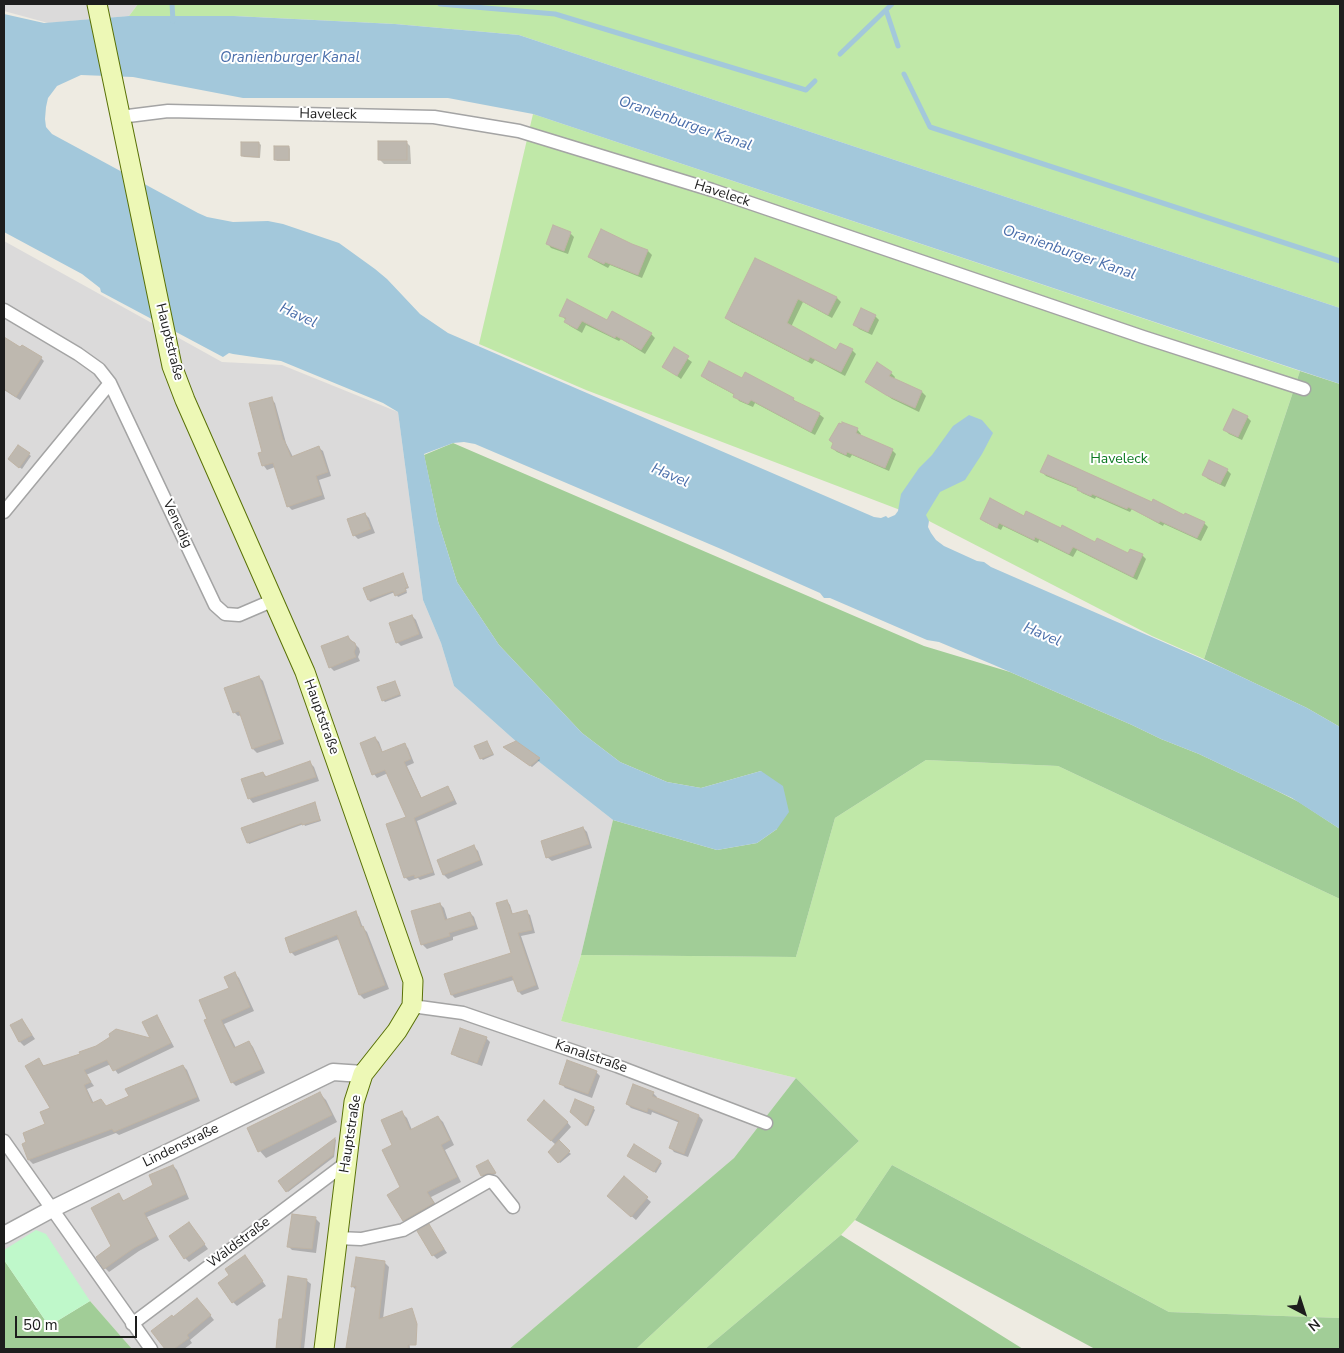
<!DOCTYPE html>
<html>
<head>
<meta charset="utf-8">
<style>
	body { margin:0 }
	#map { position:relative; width:1344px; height:1353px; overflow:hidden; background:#eeebe2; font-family:"Nunito Sans",sans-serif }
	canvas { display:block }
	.frame { position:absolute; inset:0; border:5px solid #1d1d1d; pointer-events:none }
	.north { position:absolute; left:1279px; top:1288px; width:50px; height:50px; -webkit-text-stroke:4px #fff; paint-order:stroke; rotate:140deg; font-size:14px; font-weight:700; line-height:20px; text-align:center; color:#1d1d1d }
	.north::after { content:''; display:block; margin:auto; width:18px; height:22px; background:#1d1d1d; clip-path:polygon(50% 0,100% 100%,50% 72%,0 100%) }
	.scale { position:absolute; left:15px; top:1316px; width:122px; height:22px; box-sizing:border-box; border:2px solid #1d1d1d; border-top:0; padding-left:6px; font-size:15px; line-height:18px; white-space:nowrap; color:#1d1d1d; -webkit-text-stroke:4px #fff; paint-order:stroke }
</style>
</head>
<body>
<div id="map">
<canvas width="1344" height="1353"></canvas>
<div class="frame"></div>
<div class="north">N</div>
<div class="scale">50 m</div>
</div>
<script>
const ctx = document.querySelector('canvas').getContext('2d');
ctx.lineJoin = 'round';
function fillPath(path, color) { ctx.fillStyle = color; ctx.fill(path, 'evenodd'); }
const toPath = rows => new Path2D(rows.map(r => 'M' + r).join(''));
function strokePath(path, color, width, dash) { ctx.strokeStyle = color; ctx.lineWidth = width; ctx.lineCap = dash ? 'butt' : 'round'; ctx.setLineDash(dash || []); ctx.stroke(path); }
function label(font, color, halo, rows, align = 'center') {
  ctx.font = font + ' "Nunito Sans",sans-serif'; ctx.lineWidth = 4; ctx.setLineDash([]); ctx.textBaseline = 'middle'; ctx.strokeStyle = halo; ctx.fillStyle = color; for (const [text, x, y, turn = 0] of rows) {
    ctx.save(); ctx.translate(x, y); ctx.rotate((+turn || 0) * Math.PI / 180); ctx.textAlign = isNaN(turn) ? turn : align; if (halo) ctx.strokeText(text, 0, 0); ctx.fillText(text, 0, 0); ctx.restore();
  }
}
fillPath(toPath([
	[4,4,138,4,129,16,48,23,4,11],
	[4,241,222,362,282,365,398,412,423,600,441,643,454,686,538,761,613,820,581,955,561,1021,796,1078,734,1158,509,1349,132,1349,90,1301,4,1260]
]), '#dbdada');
fillPath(toPath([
	[138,4,1340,4,1340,308,519,35,395,24,234,16,129,16],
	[533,114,1300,371,1204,659,1152,636,929,521,586,390,479,344],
	[926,760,1058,766,1340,899,1340,1318,1169,1312,892,1165,855,1220,841,1235,705,1349,636,1349,859,1141,796,1078,561,1021,581,955,796,957,835,818]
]), '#c0e8a8');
fillPath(toPath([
	[1300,371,1340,384,1340,727,1307,708,1204,659],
	[453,443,924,646,1010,672,1132,725,1161,739,1199,754,1271,788,1299,802,1340,829,1340,899,1058,766,926,760,835,818,796,957,581,955,613,820,717,850,757,843,777,829,761,771,701,788,667,782,620,762,582,733,499,645,457,582,438,521,424,455],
	[796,1078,859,1141,636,1349,509,1349,734,1158],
	[892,1165,1169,1312,1340,1318,1340,1349,1095,1349,855,1220],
	[841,1235,1023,1349,705,1349],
	[4,1260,49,1326,90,1301,132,1349,4,1349]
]), '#a1cd97');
fillPath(toPath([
	[36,1230,46,1234,90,1301,49,1326,4,1260,4,1250]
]), '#bff8ca');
fillPath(toPath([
	[4,14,44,23,129,16,234,16,395,24,519,35,1340,308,1340,384,533,114,448,98,243,98,133,77,81,75,57,86,48,98,46,107,45,119,46,127,52,134,198,213,207,217,233,222,268,221,283,224,339,243,375,269,387,279,420,314,448,333,874,517,881,518,886,516,888,518,895,515,898,511,901,494,919,468,932,455,953,426,969,415,982,420,993,433,982,454,965,480,940,492,926,515,929,521,928,527,931,533,936,540,944,546,977,561,984,562,991,567,1225,669,1307,708,1340,727,1340,829,1292,798,1199,754,1161,739,1132,725,994,665,939,642,927,640,830,598,824,598,820,593,721,549,475,444,464,442,453,443,424,454,438,521,457,582,499,645,582,733,620,762,667,782,701,788,761,771,783,786,789,812,777,829,757,843,717,850,613,820,538,761,454,686,441,643,423,600,398,412,383,403,281,361,233,354,229,353,223,357,101,292,100,288,82,274,4,232]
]), '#a3c8db');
fillPath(toPath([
	[406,142,410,146,411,164,384,164,380,160],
	[259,143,261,145,260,158,244,157,242,155],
	[289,147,290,149,290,161,277,161,276,160],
	[570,233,574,237,568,254,551,248,547,243],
	[632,245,648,251,652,255,642,278,610,265,608,268,593,260,589,256],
	[755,260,837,298,841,302,832,318,803,302,791,327,837,352,852,350,856,354,845,376,815,360,812,364,731,322,727,318],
	[561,315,608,322,651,334,655,338,645,354,621,339,619,341,586,325,582,333,570,326,565,322,566,320],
	[875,316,879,320,872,335,859,329,855,325],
	[4,339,21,349,41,358,44,361,20,400,4,390],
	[674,349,692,362,681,379,663,366],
	[891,373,895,377,894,379,922,392,926,396,919,412,892,399,866,381],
	[703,376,742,380,793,399,798,404,819,414,824,418,815,435,755,403,753,407,739,401,735,395,707,380],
	[271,399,275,403,286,443,293,457,319,448,323,451,331,476,319,480,325,499,292,510,288,506,275,467,267,470,264,466,259,454,263,452],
	[1247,417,1251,421,1242,440,1229,434,1225,430],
	[857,429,861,434,860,436,892,450,896,454,889,471,852,455,850,458,837,452,832,448,834,444,830,440],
	[19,446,31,456,22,469,11,461],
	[1227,470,1231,474,1225,487,1208,479,1204,475],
	[1042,472,1204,523,1208,527,1201,541,1164,524,1163,526,1132,509,1130,512,1096,497,1095,499,1082,493,1078,489,1046,476],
	[365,514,369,518,375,533,358,539,354,535],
	[1024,517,1129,555,1142,555,1146,559,1137,580,1077,550,1073,557,1039,540,1038,543,1003,526,1001,530,985,522,981,519],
	[403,575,409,588,406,589,407,593,398,597,395,592,370,602,369,600,365,589],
	[412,616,416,620,423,638,401,646,397,642],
	[348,637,359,648,360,652,358,657,360,661,334,671,330,667],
	[259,677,263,681,284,744,257,753,253,749,242,715,238,716,234,712],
	[395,682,401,696,385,702,383,700],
	[375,738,379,742,383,753,404,745,408,748,414,763,407,766,422,799,448,788,451,791,457,804,417,821,435,875,420,880,418,878,409,881,405,877,408,818,388,773,377,778,374,774],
	[487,742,494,755,483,760,481,758],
	[505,747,539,759,540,760,532,767],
	[310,763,314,767,319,781,253,803,249,798,263,773,268,778],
	[315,803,321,821,305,826,304,824,249,844,248,842],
	[583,828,587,832,592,848,552,861,547,857],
	[474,847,478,851,483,865,448,879,444,875,438,861],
	[507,901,510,905,513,915,526,912,530,915,535,933,521,936,539,989,522,995,519,992,514,980,455,998,452,995,513,954],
	[440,904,444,908,448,921,470,913,474,917,478,929,453,937,453,940,427,949,422,944],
	[355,913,359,917,363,928,367,932,389,989,364,999,360,995,339,939,295,956,291,952],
	[235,974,239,978,254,1011,224,1024,236,1048,249,1042,253,1047,265,1073,236,1086,232,1082,206,1021,230,989],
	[156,1017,160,1021,174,1047,118,1074,111,1064,86,1075,94,1086,87,1089,94,1104,107,1107,131,1096,183,1066,187,1070,200,1101,119,1135,116,1133,33,1164,29,1160,46,1125,51,1109,39,1060,45,1067,152,1040],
	[22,1020,35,1039,24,1046,20,1042,12,1026],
	[486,1038,490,1042,482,1066,457,1057,452,1053],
	[596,1072,600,1076,592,1098,565,1088,561,1083],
	[319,1093,326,1100,337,1122,266,1158,260,1151],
	[653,1093,657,1097,656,1099,699,1116,703,1120,688,1157,674,1152,670,1147,680,1123,652,1112,651,1115,631,1108,627,1104],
	[593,1108,595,1110,588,1126,571,1112],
	[402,1113,407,1118,412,1130,438,1117,443,1122,454,1145,445,1150,461,1182,431,1197,438,1208,409,1225,404,1220,402,1188,393,1146],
	[567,1122,571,1127,558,1141,571,1154,560,1163,549,1152,556,1145,533,1124],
	[335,1139,336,1140,334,1157,288,1192,287,1191],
	[630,1157,660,1162,662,1163,656,1173],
	[488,1161,496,1174,484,1177,482,1175],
	[173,1166,177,1170,189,1199,147,1217,159,1240,139,1251,109,1272,105,1268,113,1246,119,1195,125,1202,155,1186],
	[624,1178,651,1202,636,1220,613,1200],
	[316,1219,320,1223,316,1253,292,1250,288,1246],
	[189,1223,208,1249,189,1262,185,1258],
	[429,1226,447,1253,437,1259,433,1255],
	[245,1257,266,1286,237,1306,233,1302,231,1276],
	[357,1258,385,1263,389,1267,383,1319,407,1316,410,1349,349,1349,347,1347,356,1290,353,1287],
	[306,1280,311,1284,304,1349,277,1349,281,1320,283,1320],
	[201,1304,214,1320,190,1340,192,1343,184,1349,167,1349,153,1331]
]), '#0003');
strokePath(toPath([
	[172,4,173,21],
	[440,4,555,14,806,90,815,81],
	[886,10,898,46],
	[840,54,892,4],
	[904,74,930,127,1340,261]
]), '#a3c8db', 5);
const building = toPath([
	[378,141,407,141,407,160,378,160,378,141],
	[241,142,259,142,259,157,241,156,241,142],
	[274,146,289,146,289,160,274,160,274,146],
	[553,225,571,232,564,251,546,244,553,225],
	[601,229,632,244,648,250,638,275,605,262,604,264,588,257,601,229],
	[755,258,837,297,828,315,798,299,787,323,836,350,840,343,853,349,841,372,810,357,808,361,725,318,755,258],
	[567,299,607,320,612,311,652,333,641,350,616,336,615,338,582,321,577,329,564,322,566,318,559,316,567,299],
	[861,308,876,315,868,332,853,325,861,308],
	[4,337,20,347,22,345,42,357,16,397,4,389,4,337],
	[674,347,689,356,677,376,662,367,674,347],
	[709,361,742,378,745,372,794,398,793,400,820,413,811,432,751,400,748,404,733,397,734,394,701,376,709,361],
	[877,362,892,372,889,376,922,391,915,408,886,395,865,382,877,362],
	[272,397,283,440,284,440,291,457,319,446,328,472,316,476,322,495,287,507,273,463,262,466,258,453,262,452,249,403,272,397],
	[1233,409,1248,416,1238,437,1223,430,1233,409],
	[842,422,858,428,856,433,893,449,885,468,847,452,846,455,831,448,833,443,829,440,839,423,842,424,842,422],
	[18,445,30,453,19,468,8,459,18,445],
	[1048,455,1152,502,1153,499,1184,515,1185,513,1205,522,1197,538,1160,521,1159,523,1128,507,1127,509,1092,494,1091,496,1077,490,1078,488,1040,472,1048,455],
	[1209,460,1228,469,1220,484,1202,475,1209,460],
	[990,498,1024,516,1026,511,1061,528,1062,525,1095,542,1097,538,1128,553,1130,549,1143,554,1133,577,1073,547,1069,554,1035,537,1034,540,999,523,997,528,980,519,990,498],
	[365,513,371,529,353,536,347,519,365,513],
	[403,573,408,587,405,588,406,591,395,596,393,591,368,600,363,588,403,573],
	[412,615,419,634,396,643,389,623,412,615],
	[348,636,350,640,355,643,356,647,354,652,356,657,329,668,321,646,348,636],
	[259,676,281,739,252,749,239,711,233,713,224,688,259,676],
	[395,681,400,694,382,701,377,687,395,681],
	[375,737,382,752,405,743,411,759,404,762,421,798,448,786,454,800,414,818,433,872,415,878,414,875,404,878,386,824,406,817,385,770,372,775,360,743,375,737],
	[487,741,493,754,480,759,474,746,487,741],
	[516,741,540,758,530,766,503,747,516,741],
	[310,761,316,777,248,799,241,779,263,772,265,777,310,761],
	[315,802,320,820,302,825,302,823,247,843,241,828,315,802],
	[583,827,589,844,546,858,541,841,583,827],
	[474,845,480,860,443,875,437,860,474,845],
	[507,900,512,914,527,910,532,930,518,933,536,985,518,992,512,976,451,995,444,974,511,953,496,903,507,900],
	[440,903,445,920,470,912,475,925,449,933,450,936,421,945,411,911,440,903],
	[356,911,361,927,363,926,385,985,359,995,337,935,290,953,285,938,356,911],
	[235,972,250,1007,221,1020,234,1048,249,1041,262,1069,231,1083,204,1020,207,1019,199,1000,229,988,224,977,235,972],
	[157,1015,171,1043,113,1071,107,1060,84,1070,91,1082,84,1085,92,1103,101,1099,106,1106,129,1096,125,1089,183,1065,197,1097,114,1132,112,1129,28,1160,22,1144,26,1142,23,1133,45,1124,40,1112,50,1108,25,1066,39,1058,43,1066,80,1054,79,1052,96,1046,110,1037,109,1034,116,1029,150,1038,142,1022,157,1015],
	[22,1019,32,1035,19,1042,10,1025,22,1019],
	[460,1028,487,1037,477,1063,451,1054,460,1028],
	[567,1060,597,1071,588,1094,559,1084,567,1060],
	[633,1084,654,1092,652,1096,699,1115,684,1154,669,1148,679,1121,648,1108,647,1112,626,1104,633,1084],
	[320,1092,332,1115,258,1152,247,1128,320,1092],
	[575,1099,594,1107,586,1126,570,1112,575,1099],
	[544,1100,568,1122,551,1141,527,1120,544,1100],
	[402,1111,410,1130,438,1116,450,1140,441,1145,457,1177,427,1192,434,1203,403,1221,387,1195,400,1187,382,1150,392,1145,381,1120,402,1111],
	[335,1138,333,1155,286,1192,278,1181,335,1138],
	[559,1140,570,1151,558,1163,548,1152,559,1140],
	[634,1144,661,1161,654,1172,627,1156,634,1144],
	[488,1160,496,1173,486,1174,481,1176,476,1166,488,1160],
	[173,1165,186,1194,144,1213,156,1236,134,1248,104,1269,96,1257,111,1246,91,1208,119,1193,123,1201,153,1185,149,1175,173,1165],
	[624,1176,648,1197,631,1217,607,1196,624,1176],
	[292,1214,316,1217,312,1249,287,1247,292,1214],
	[189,1222,205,1244,184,1259,169,1236,189,1222],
	[429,1224,444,1249,432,1256,417,1231,429,1224],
	[245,1255,263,1281,232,1303,218,1283,229,1275,225,1269,245,1255],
	[356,1257,385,1261,379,1319,412,1308,417,1324,416,1345,408,1345,408,1349,346,1348,356,1286,351,1287,356,1257],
	[288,1276,307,1279,300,1349,276,1349,279,1319,282,1319,288,1276],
	[197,1298,211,1315,187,1335,189,1338,174,1349,165,1349,151,1331,172,1315,173,1317,197,1298]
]);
fillPath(building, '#beb8af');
strokePath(building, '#bfb4a5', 1);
const minor = toPath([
	[120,117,168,111,434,117,519,131,712,190,1143,337,1304,389],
	[4,310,78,354,99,369,110,383,215,605,225,614,239,615,274,600],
	[4,512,110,383],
	[412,1006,463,1013,617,1066,766,1123],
	[4,1141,151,1349],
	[337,1238,361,1239,403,1230,489,1181,493,1182,513,1207],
	[132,1324,346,1163]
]);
const tertiary = toPath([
	[4,1235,52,1209,333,1072,363,1074]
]);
const secondary = toPath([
	[97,4,172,366,185,400,305,672,413,981,412,1006,397,1031,363,1074,354,1102,324,1349]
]);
strokePath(minor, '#a4a4a4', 15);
strokePath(tertiary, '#a4a4a4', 19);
strokePath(secondary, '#597106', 21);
strokePath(minor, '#fff', 12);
strokePath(tertiary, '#fff', 16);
strokePath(secondary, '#edf8b6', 19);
label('14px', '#1d1d1d', '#fff', [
	["Haveleck",328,115,1],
	["Haveleck",722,194,18],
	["Hauptstraße",169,342,76],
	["Venedig",177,524,65],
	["Hauptstraße",321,717,70],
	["Kanalstraße",591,1057,19],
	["Hauptstraße",351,1134,-81],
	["Lindenstraße",181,1146,-26],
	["Waldstraße",239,1243,-37]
]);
label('14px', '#0c7922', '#fff', [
	["Haveleck",1119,460]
]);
label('italic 15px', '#4b6fab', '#fff', [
	["Oranienburger Kanal",290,58],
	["Oranienburger Kanal",685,124,19],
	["Oranienburger Kanal",1069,253,19],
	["Havel",298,316,25],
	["Havel",670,476,23],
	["Havel",1042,635,23]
]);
</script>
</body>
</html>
